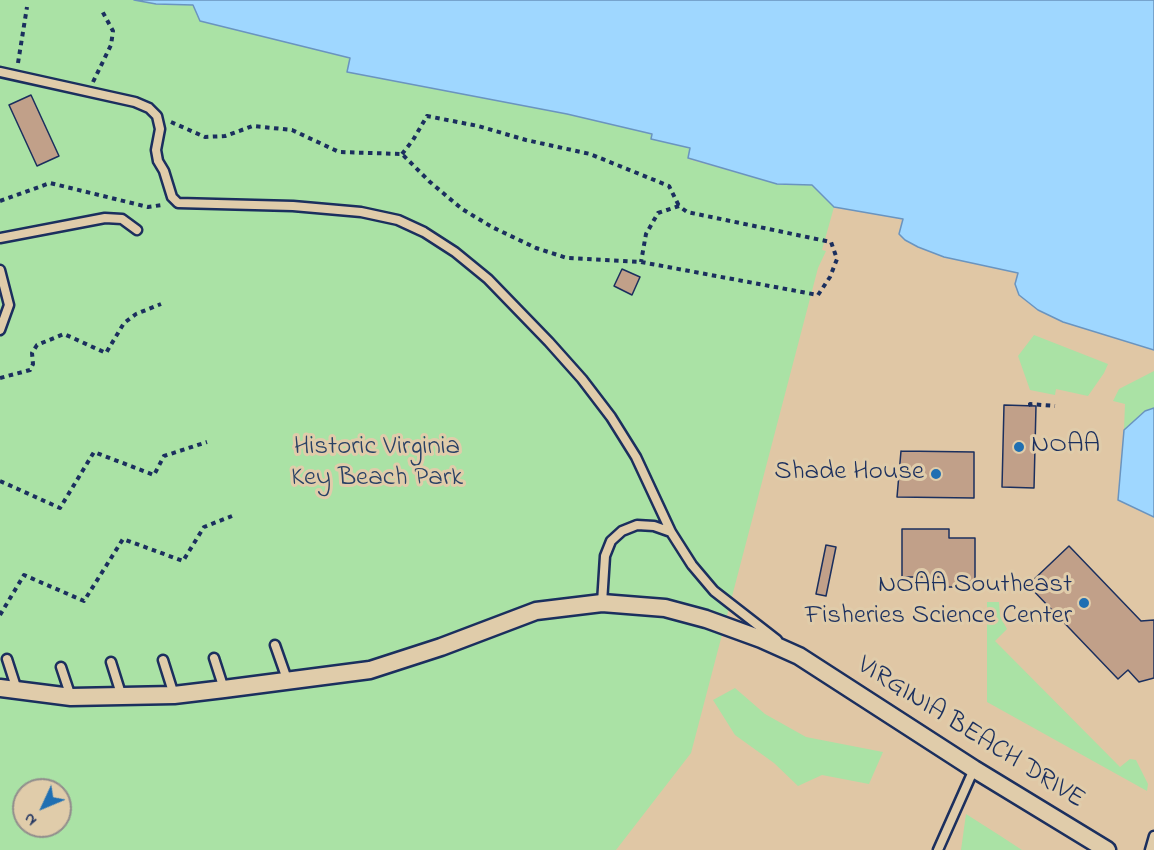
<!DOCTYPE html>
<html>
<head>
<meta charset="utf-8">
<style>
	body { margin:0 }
	#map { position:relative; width:1154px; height:850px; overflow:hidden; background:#e0c7a5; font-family:"Indie Flower",sans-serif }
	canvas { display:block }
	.north { position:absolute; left:12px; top:778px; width:60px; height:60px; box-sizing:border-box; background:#e0ccaa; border:2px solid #918d8c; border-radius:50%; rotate:226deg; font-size:16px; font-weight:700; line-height:24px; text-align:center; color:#1b2f5e }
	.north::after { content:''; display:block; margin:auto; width:21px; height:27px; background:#1f6fb2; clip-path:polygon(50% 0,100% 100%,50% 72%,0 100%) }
</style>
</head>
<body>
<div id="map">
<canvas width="1154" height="850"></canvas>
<div class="north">N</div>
</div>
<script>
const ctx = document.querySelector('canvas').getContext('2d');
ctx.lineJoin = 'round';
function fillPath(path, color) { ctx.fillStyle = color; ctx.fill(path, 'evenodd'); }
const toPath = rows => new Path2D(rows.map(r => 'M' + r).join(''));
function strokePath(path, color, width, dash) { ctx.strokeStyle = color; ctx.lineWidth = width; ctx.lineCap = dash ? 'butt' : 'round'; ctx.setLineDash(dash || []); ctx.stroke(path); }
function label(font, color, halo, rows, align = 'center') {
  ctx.font = font + ' "Indie Flower",sans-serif'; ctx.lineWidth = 6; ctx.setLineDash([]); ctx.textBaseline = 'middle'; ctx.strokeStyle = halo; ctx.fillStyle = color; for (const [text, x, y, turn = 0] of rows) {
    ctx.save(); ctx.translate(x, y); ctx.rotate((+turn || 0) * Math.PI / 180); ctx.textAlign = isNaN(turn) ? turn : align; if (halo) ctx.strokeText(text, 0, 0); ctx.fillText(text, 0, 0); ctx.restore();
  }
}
fillPath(toPath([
	[0,0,134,0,156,4,193,5,201,21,350,58,347,72,567,114,653,134,652,139,691,148,688,159,777,184,812,185,834,207,822,250,826,251,818,268,691,753,616,850,0,850],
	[24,790,60,790,60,826,24,826],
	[1034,335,1108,364,1104,373,1088,396,1056,389,1055,395,1030,390,1018,356],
	[1154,371,1154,408,1145,411,1124,430,1125,404,1113,401,1119,389],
	[987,602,999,602,1000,616,1007,629,995,641,1120,767,1130,759,1136,760,1148,784,1147,791,987,702],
	[735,688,765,714,806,737,883,752,869,784,822,775,798,786,774,763,735,735,713,700],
	[966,814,999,835,1022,850,961,850]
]), '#aae2a5');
const water = toPath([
	[134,0,1154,0,1154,350,1063,322,1038,310,1019,295,1015,284,1018,273,944,257,918,247,905,240,899,234,903,219,834,207,812,185,777,184,688,158,690,148,651,139,652,134,567,114,347,72,350,58,200,21,193,5,156,4,134,0],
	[1154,408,1154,517,1118,500,1124,430,1145,411,1154,408]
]);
fillPath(water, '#9fd7ff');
strokePath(water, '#6a94bf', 1.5);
const building = toPath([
	[31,95,59,156,37,166,9,105,31,95],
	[622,269,640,277,632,295,614,286,622,269],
	[1004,405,1036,406,1034,488,1002,487,1004,405],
	[901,451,974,452,974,498,897,497,901,451],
	[902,529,949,529,949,538,975,538,975,587,946,587,946,577,902,577,902,529],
	[826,545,836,547,826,596,816,594,826,545],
	[1069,546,1141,621,1154,620,1154,678,1139,682,1128,670,1118,679,1028,585,1069,546]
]);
fillPath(building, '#c1a089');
strokePath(building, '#1b2f5e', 1.5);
const service = toPath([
	[0,72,135,102,149,108,157,116,160,129,156,150,158,161,164,171,172,197,178,203,293,206,361,212,398,220,424,232,455,252,488,279,549,342,582,379,611,417,636,457,671,532,692,565,714,591,777,640],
	[0,238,105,218,122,219,137,230],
	[0,270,9,305,0,330],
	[602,603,605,556,611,541,622,531,637,525,654,526,671,532],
	[275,645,288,682],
	[214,658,224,689],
	[7,659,17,690],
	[163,660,174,695],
	[111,662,122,697],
	[61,667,71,697],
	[938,850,974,769],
	[1150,850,1154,836]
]);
const minor = toPath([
	[0,688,71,697,174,695,224,689,370,670,441,647,536,611,602,603,665,608,706,619,761,639,799,656,974,769,1107,850]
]);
strokePath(service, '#1b2f5e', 13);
strokePath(minor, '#1b2f5e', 21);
strokePath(toPath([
	[18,63,27,7],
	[93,82,111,45,113,31,101,9],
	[171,122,205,137,225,136,253,126,292,130,339,152,402,154,430,182,462,209,492,227,536,248,567,258,641,262,818,295,830,277,837,259,831,242,687,212,679,206,658,213,646,234,641,262],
	[402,154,413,140,427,116,478,126,526,140,590,154,669,186,679,206],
	[0,201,50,183,148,207,162,205],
	[0,378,30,370,33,364,32,353,37,345,64,334,106,353,124,323,136,314,161,304],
	[1031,406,1030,404,1055,406],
	[0,481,60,508,94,452,154,475,164,456,207,442],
	[0,615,24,575,84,601,123,539,183,561,204,527,232,516]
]), '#1b2f5e', 4, [4.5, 4.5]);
strokePath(service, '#e0ccaa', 8);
strokePath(minor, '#e0ccaa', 16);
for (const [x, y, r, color] of [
	[1019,447,6,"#1f6fb2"],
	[936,474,6,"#1f6fb2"],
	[1084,603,6,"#1f6fb2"]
]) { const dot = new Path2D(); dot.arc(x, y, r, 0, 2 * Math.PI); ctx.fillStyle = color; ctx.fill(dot); strokePath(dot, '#e0ccaa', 2); }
label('27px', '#1b2f5e', '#e0ccaa', [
	["NOAA",1031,447,"left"],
	["Shade House",924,474],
	["NOAA Southeast",1072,587],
	["Fisheries Science Center",1072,618]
], 'right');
label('27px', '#294165', '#e0ccaa', [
	["Historic Virginia",377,449],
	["Key Beach Park",377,480]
]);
label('27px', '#1b2f5e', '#e0ccaa', [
	["VIRGINIA BEACH DRIVE",970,734,32]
]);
</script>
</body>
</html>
